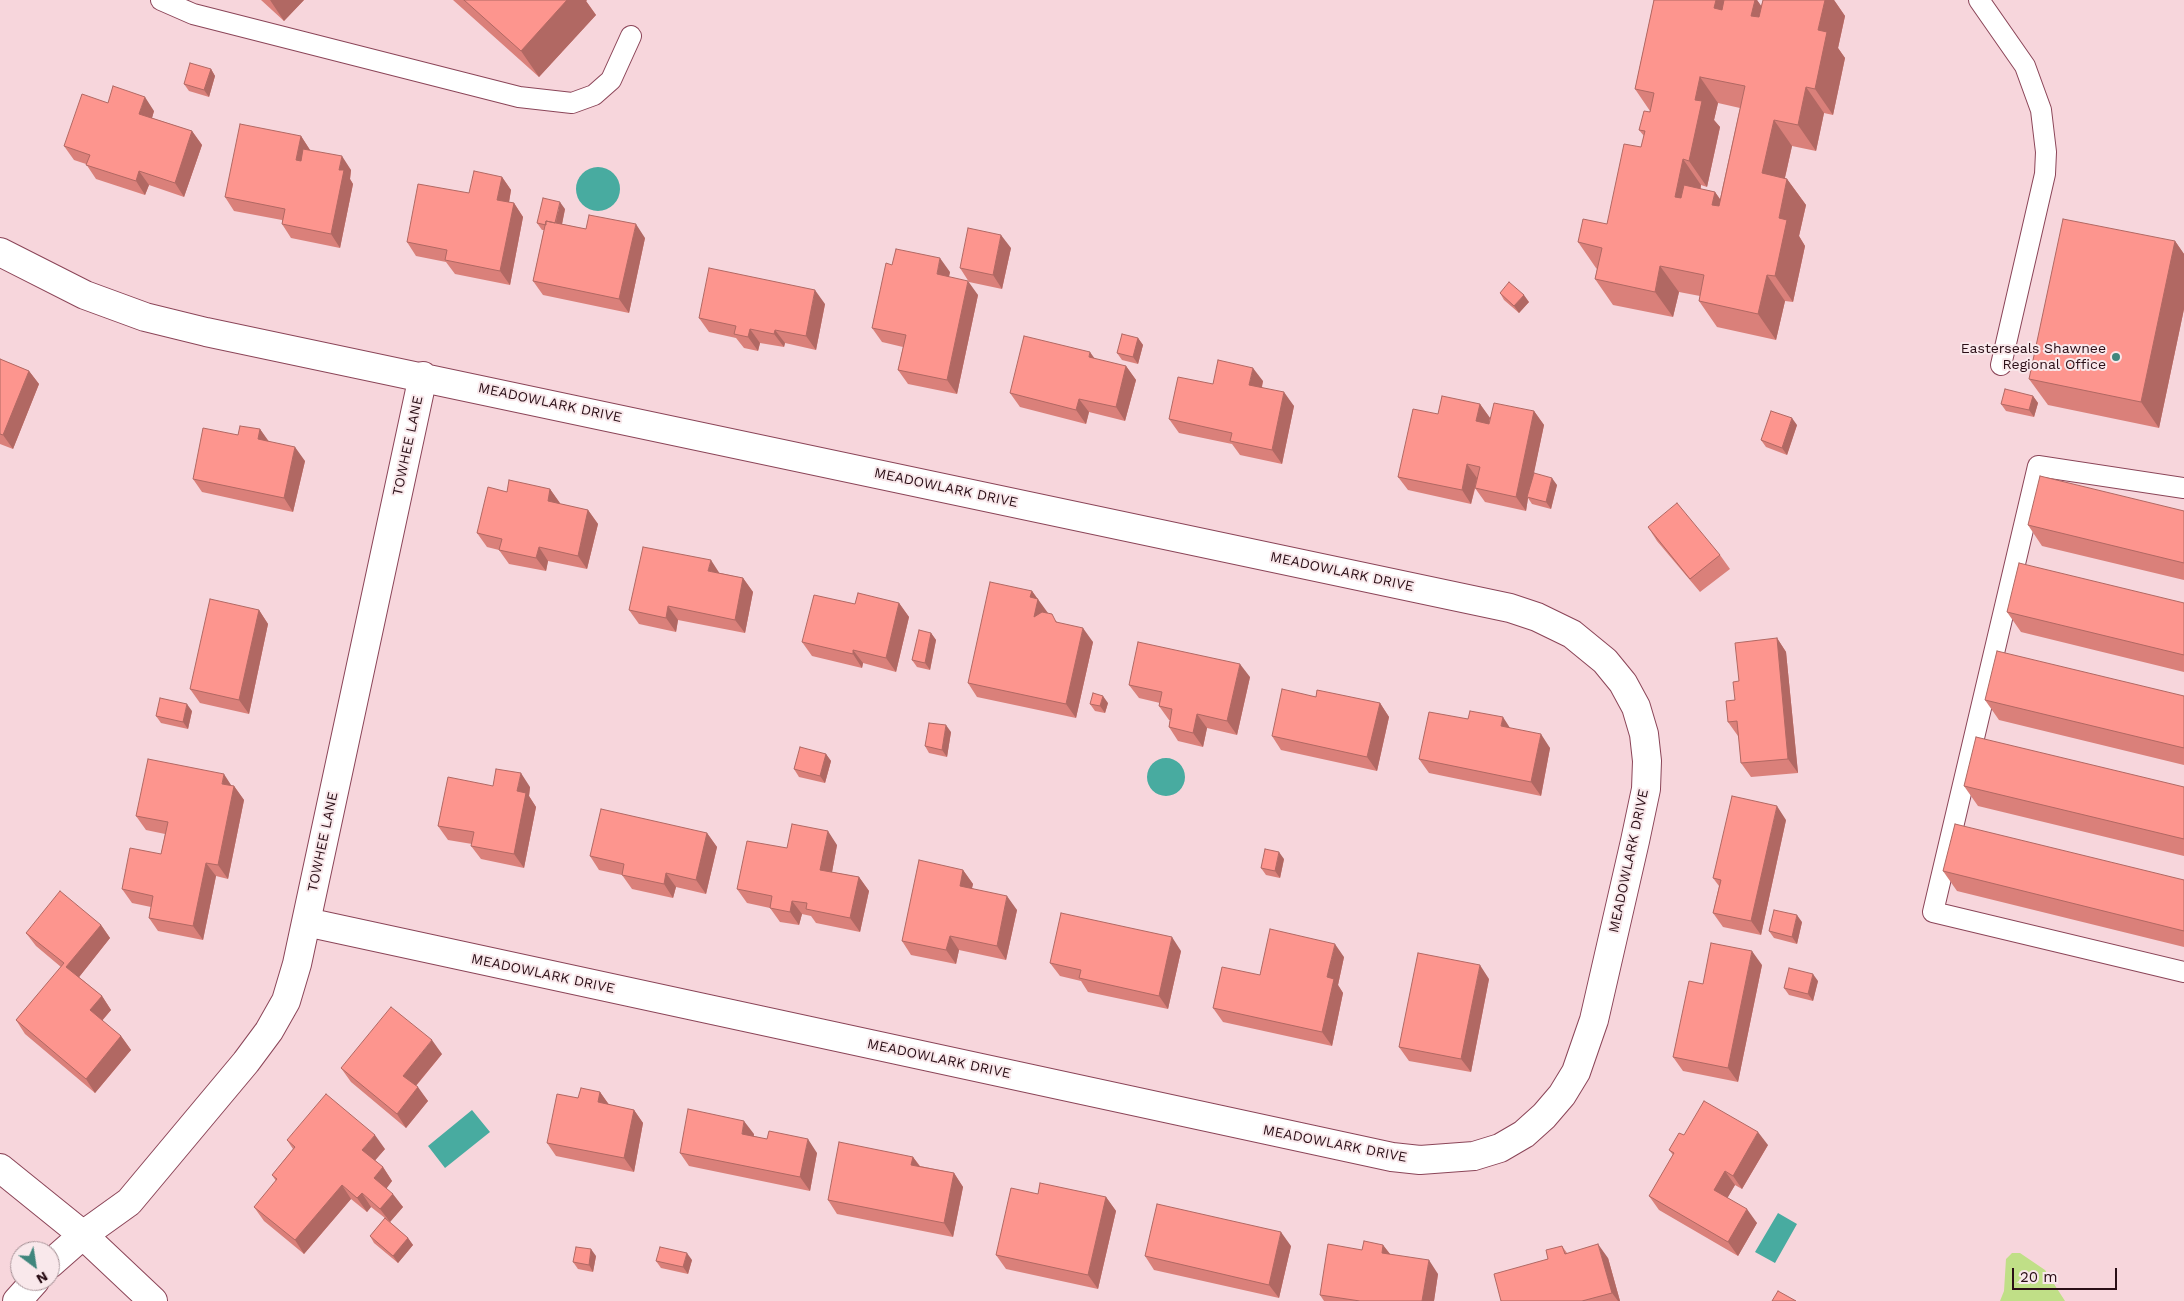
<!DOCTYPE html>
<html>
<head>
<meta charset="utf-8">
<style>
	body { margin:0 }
	#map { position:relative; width:2184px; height:1301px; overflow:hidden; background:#f7d6dc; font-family:"Work Sans",sans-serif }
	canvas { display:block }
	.north { position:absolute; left:10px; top:1241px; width:50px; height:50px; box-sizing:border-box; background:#f9e8eb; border:1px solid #a69196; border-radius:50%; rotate:149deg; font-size:14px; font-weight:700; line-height:20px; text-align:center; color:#2a0e16 }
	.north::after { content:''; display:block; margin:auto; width:18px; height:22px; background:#40867d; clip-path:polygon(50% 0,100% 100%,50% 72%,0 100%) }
	.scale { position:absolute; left:2012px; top:1268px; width:105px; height:22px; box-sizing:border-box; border:2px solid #2a0e16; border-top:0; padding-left:6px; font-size:15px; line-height:18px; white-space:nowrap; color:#2a0e16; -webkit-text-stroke:4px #f9e8eb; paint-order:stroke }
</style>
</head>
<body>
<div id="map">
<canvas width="2184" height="1301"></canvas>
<div class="north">N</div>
<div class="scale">20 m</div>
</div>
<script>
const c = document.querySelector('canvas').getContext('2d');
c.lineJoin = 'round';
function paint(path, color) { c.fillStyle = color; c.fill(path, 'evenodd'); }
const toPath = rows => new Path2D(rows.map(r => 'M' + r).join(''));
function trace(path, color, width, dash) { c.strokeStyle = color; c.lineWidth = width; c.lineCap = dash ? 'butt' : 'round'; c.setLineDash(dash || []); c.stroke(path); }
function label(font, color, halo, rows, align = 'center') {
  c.font = font + ' "Work Sans",sans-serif'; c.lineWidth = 4; c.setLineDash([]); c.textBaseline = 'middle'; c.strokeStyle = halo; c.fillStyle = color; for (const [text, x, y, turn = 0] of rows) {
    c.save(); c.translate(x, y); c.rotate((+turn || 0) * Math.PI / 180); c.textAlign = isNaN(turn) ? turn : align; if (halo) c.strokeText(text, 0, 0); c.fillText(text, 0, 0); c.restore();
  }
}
paint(toPath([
	[2012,1253,2020,1253,2045,1270,2065,1301,2000,1301,2004,1291,2006,1259]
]), '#c0df87');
paint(toPath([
	'576 189a22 22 0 1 1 44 0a22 22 0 1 1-44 0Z',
	'1147 777a19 19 0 1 1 38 0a19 19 0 1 1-38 0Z',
	[472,1110,490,1132,445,1168,428,1146],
	[1778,1213,1797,1224,1775,1263,1755,1252]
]), '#48aba0');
const lane = toPath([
	[161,0,193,14,519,97,572,103,594,95,611,80,631,36],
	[1979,0,2025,66,2041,110,2046,152,2045,174,2001,365],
	[2184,488,2038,466,1933,912,2184,972]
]);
const street = toPath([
	[0,252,85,295,145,317,206,332,1510,608,1537,617,1572,634,1605,661,1623,683,1636,707,1644,734,1647,761,1646,789,1635,841,1594,1020,1576,1072,1562,1095,1544,1116,1524,1134,1500,1148,1474,1156,1420,1160,1392,1157,306,922],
	[0,1168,83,1235,153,1301],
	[50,1264,83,1235,129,1202,246,1062,269,1031,286,1001,297,964,423,376],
	[17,1301,35,1281]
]);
trace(lane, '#8b4558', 22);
trace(street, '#8b4558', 30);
trace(lane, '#fff', 20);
trace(street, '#fff', 28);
paint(toPath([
	[261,0,304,0,284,21],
	[453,0,587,0,586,1,596,15,539,77],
	[1654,0,1757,0,1761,6,1763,0,1834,0,1845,16,1838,48,1845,58,1833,115,1824,113,1816,151,1792,146,1785,178,1787,179,1806,205,1799,236,1805,246,1793,302,1785,301,1776,340,1717,327,1699,301,1700,296,1679,292,1673,317,1613,305,1595,279,1597,269,1596,268,1578,242,1607,224,1641,147,1644,136,1639,130,1650,111,1635,89],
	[1718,103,1740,108,1720,199,1715,192,1701,189,1701,185,1707,187,1720,127,1714,120],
	[211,69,215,76,209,97,189,91,184,84],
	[108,103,154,111,152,118,192,131,202,145,184,197,149,185,145,195,96,179,86,164,74,160,64,146],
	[301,136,310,150,351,170,350,179,353,184,340,248,291,238,282,224,282,220,234,211,225,197],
	[502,177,511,190,509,202,514,203,523,217,510,285,455,274,446,262,416,256,407,242,469,193],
	[565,209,562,224,586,229,645,238,629,313,543,295,533,281,544,230,542,230,537,223],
	[2175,241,2184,254,2184,309,2159,428,2048,405,2029,379],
	[1011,248,1002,289,969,282,960,268],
	[950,272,949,277,978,295,957,394,908,384,898,370,903,347,882,342,872,328],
	[1500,293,1529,302,1519,313,1504,300],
	[825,304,816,350,785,343,784,347,760,343,758,351,744,348,736,338,709,332,699,318],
	[1138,338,1143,345,1138,364,1122,360,1117,353],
	[0,359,29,371,39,384,13,449,0,444],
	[1126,366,1136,380,1125,421,1089,412,1086,424,1020,407,1010,393],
	[1263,381,1262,387,1294,406,1282,464,1240,455,1232,444,1179,433,1169,419,1213,384],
	[2033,396,2038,403,2034,417,2006,411,2001,404],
	[1480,404,1490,418,1489,424,1534,411,1544,425,1533,476,1557,485,1551,509,1532,504,1528,498,1526,511,1485,502,1475,488,1478,478,1471,504,1408,490,1398,477,1438,414],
	[1797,425,1787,455,1766,447,1761,440],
	[260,429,268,442,305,461,293,512,202,492,193,479,238,435],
	[550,489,560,504,588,510,598,524,587,569,548,561,546,571,509,564,499,550,487,547,477,533,507,492],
	[2184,511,2184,580,2042,546,2028,525],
	[1648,527,1720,555,1730,569,1700,592,1657,541],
	[720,573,743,578,753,592,745,633,678,620,676,632,639,624,629,610],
	[1032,591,1047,613,1057,622,1093,642,1076,718,977,697,968,683],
	[899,603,909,617,896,672,863,663,862,668,812,656,802,642,855,604],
	[2184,603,2184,672,2021,632,2007,612],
	[259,610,268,624,249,714,200,703,190,689],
	[931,633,936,640,930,670,917,667,912,660],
	[1777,638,1786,652,1798,773,1751,777,1741,763,1739,736,1738,736,1728,722,1735,700,1739,681],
	[1250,677,1237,735,1207,728,1203,747,1178,741,1169,727,1170,720,1169,720,1159,706,1160,703,1139,698,1129,685],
	[2184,696,2184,765,1999,720,1985,700],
	[1316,697,1380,703,1389,717,1377,771,1281,750,1272,736],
	[1108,703,1105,713,1095,711,1090,704],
	[192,711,188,729,161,723,156,716],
	[1510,728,1550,748,1541,796,1429,773,1419,759],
	[951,732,947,757,929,753,925,746],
	[826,754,831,761,825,783,799,777,794,769],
	[232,786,234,786,244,800,228,879,216,876,203,940,158,931,149,918,151,907,132,903,122,889,161,854,165,834,146,830,136,816],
	[493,786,530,787,529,796,536,807,524,868,481,859,471,846,472,844,448,840,438,826],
	[1964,786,2184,787,2184,856,1978,806],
	[1786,820,1761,935,1723,927,1713,913,1719,886,1713,878],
	[707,833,717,847,706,894,676,887,673,898,632,889,622,875,599,870,590,856],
	[837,845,832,872,859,877,869,891,860,932,816,923,811,916,802,914,799,925,780,922,770,908,747,903,737,889,787,848],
	[1284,859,1280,878,1266,875,1261,868],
	[963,870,973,884,972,888,1017,910,1006,960,959,950,956,964,911,955,902,941],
	[1943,871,2184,880,2184,947,1957,891],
	[1802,922,1797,944,1774,938,1769,931],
	[101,925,110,938,79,977,102,996,111,1010,102,1021,121,1036,131,1050,95,1093,25,1034,16,1020,61,967,36,946,26,933],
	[1181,951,1168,1009,1088,992,1081,981,1060,976,1050,963],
	[1344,957,1338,985,1343,993,1332,1046,1223,1022,1213,1008,1260,975],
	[1762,965,1738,1082,1683,1071,1673,1057,1703,984],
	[1489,979,1471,1072,1409,1061,1399,1047],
	[1818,981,1813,1001,1789,995,1784,988],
	[442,1054,416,1086,428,1101,406,1128,351,1082,341,1068],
	[600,1092,609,1105,634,1110,643,1123,634,1172,556,1156,547,1143,578,1098],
	[754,1134,754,1136,817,1153,810,1191,689,1166,680,1153],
	[1684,1135,1768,1145,1742,1189,1735,1185,1727,1198,1757,1223,1738,1256,1659,1210,1649,1196,1673,1155,1669,1150],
	[287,1140,385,1149,375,1160,383,1167,392,1181,386,1188,403,1207,390,1222,408,1238,413,1245,398,1263,374,1243,370,1236,385,1218,371,1207,367,1212,351,1199,304,1254,264,1221,254,1207,276,1181,272,1175,293,1149],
	[913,1157,920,1166,954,1173,963,1187,953,1237,837,1214,828,1200],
	[1038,1194,1106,1197,1116,1211,1098,1289,1006,1269,996,1255],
	[1383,1245,1390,1254,1438,1274,1434,1301,1324,1301,1320,1295,1362,1250],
	[1291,1246,1279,1298,1154,1270,1145,1256],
	[1562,1246,1567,1253,1608,1258,1620,1301,1501,1301],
	[596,1256,593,1272,578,1269,573,1262],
	[692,1260,688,1274,661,1268,656,1261]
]), '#da807a');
paint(toPath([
	[270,0,304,0,284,21],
	[567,0,587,0,586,1,596,15,539,77,521,51],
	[1716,0,1740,0,1732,34,1714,8],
	[1755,0,1757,0,1774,24,1751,16],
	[1825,0,1834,0,1845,16,1838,48,1845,58,1833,115,1815,89,1818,30],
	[211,69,215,76,209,97,204,90],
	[1700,77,1718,103,1714,120,1720,127,1707,187,1689,161,1695,100],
	[1806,87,1824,113,1816,151,1798,125],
	[145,97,154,111,149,128,139,114],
	[1774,120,1792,146,1780,199,1762,173],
	[192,131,202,145,184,197,175,183],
	[301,136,310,150,305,174,296,160],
	[342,156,351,170,350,179,353,184,340,248,331,234,339,170],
	[1683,159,1701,185,1693,223,1675,197],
	[139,171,149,185,145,195,136,181],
	[502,177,511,190,507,214,497,200],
	[1787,179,1806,205,1799,236,1805,246,1793,302,1775,276,1779,218],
	[1715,192,1733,218,1712,205],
	[560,202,565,209,560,234,555,227],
	[514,203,523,217,510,285,500,271],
	[636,224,645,238,629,313,619,299],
	[1001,235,1011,248,1002,289,993,275],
	[2175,241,2184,254,2184,309,2159,428,2141,402],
	[940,258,950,272,946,288,937,274],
	[1660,266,1679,292,1673,317,1655,292],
	[1767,275,1785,301,1776,340,1758,314],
	[968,281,978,295,957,394,947,380],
	[815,290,825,304,816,350,806,336],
	[1524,295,1529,302,1519,313,1514,306],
	[750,329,760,343,758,351,748,337],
	[775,330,785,343,784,347,774,334],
	[1138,338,1143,345,1138,364,1133,357],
	[1090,352,1100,366,1089,357],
	[1126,366,1136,380,1125,421,1116,407],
	[1253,368,1263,381,1259,399,1249,385],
	[29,371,39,384,13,449,3,435],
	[1284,392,1294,406,1282,464,1272,450],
	[2033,396,2038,403,2034,417,2029,410],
	[1079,399,1089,412,1086,424,1076,410],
	[1480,404,1490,418,1486,435,1476,421],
	[1534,411,1544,425,1529,497,1527,497,1528,498,1526,511,1516,497],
	[1792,418,1797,425,1787,455,1782,448],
	[260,429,270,443,258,439],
	[295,447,305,461,293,512,284,498],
	[1467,464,1477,478,1471,504,1462,490],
	[1552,478,1557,485,1551,509,1546,502],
	[550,489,560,503,557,515,548,501],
	[588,510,598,524,587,569,578,556],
	[539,547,548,561,546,571,536,558],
	[711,560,720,574,708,571],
	[743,578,753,592,745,633,735,620],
	[1032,591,1048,613,1034,617,1030,597],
	[899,603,909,617,896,672,886,658],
	[668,606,678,620,676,632,666,618],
	[259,610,268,624,249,714,239,700],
	[1083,628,1093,642,1076,718,1066,704],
	[931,633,936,640,930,670,925,663],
	[1777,638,1786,652,1798,773,1788,759],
	[853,650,863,663,862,668,853,654],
	[1240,664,1250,677,1237,735,1227,721],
	[1103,696,1108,703,1105,713,1100,706],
	[1380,703,1389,717,1377,771,1367,757],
	[187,704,192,711,188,729,183,722],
	[1197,714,1207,728,1203,747,1193,733],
	[1503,717,1512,731,1501,726],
	[946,725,951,732,947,757,942,750],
	[1541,734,1550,748,1541,796,1531,782],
	[826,754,831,761,825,783,820,776],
	[521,773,530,787,529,796,536,807,524,868,514,854,517,791],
	[224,774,233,788,222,784],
	[234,786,244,800,228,879,218,865],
	[1777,806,1786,820,1761,935,1751,921],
	[828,831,837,845,830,883,820,870],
	[707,833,717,847,706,894,696,880],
	[1279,852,1284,859,1280,878,1275,871],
	[206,863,216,876,203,940,193,926],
	[963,870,973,884,969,900,960,886],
	[666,873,676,887,673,898,664,884],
	[859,877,869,891,860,932,850,918],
	[1007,896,1017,910,1006,960,997,946],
	[792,901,802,914,799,925,790,912],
	[1797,915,1802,922,1797,944,1792,937],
	[101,925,110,938,76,981,66,967],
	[950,936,959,950,956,964,946,950],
	[1172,937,1181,951,1168,1009,1159,996],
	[1335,944,1344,957,1338,985,1343,993,1332,1046,1322,1032,1327,977],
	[1752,951,1762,965,1738,1082,1728,1068],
	[1480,965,1489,979,1471,1072,1461,1059],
	[1813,974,1818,981,1813,1001,1808,994],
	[102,996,111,1010,99,1024,90,1010],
	[121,1036,131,1050,95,1093,86,1079],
	[432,1040,442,1054,413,1089,403,1076],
	[418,1087,428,1101,406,1128,397,1114],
	[600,1092,610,1106,598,1102],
	[634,1110,643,1123,634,1172,624,1158],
	[744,1121,754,1134,751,1148,742,1134],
	[1758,1132,1768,1145,1742,1189,1733,1176],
	[375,1135,385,1149,372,1164,362,1150],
	[808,1139,817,1153,810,1191,800,1177],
	[913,1157,923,1171,911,1165],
	[383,1167,392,1181,384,1192,374,1178],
	[1725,1171,1735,1185,1724,1204,1714,1190],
	[954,1173,963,1187,953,1237,944,1223],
	[342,1185,351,1199,304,1254,295,1240],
	[362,1193,371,1207,367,1212,357,1198],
	[393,1194,403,1207,390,1222,380,1209],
	[1106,1197,1116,1211,1098,1289,1088,1275],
	[1747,1209,1757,1223,1738,1256,1728,1242],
	[1281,1232,1291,1246,1279,1298,1269,1285],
	[408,1238,413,1245,398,1263,393,1256],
	[1598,1244,1608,1258,1620,1301,1618,1301,1612,1293],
	[1383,1245,1393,1258,1382,1253],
	[591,1249,596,1256,593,1272,589,1265],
	[687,1253,692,1260,688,1274,683,1267],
	[1429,1260,1438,1274,1434,1301,1422,1301]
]), '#b16863');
const building = toPath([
	[464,0,567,0,521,51,464,0],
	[1654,0,1716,0,1714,8,1722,10,1724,0,1755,0,1751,16,1759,17,1763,0,1825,0,1818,30,1827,32,1815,89,1806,87,1798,125,1774,120,1762,173,1787,179,1779,218,1787,220,1775,276,1767,275,1758,314,1699,301,1704,275,1660,266,1655,292,1595,279,1602,248,1578,242,1583,219,1607,224,1624,144,1641,147,1645,131,1639,130,1644,111,1650,112,1654,93,1635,89,1654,0],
	[1700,77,1745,86,1719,206,1712,205,1715,192,1684,185,1681,198,1675,197,1683,159,1689,161,1702,101,1695,100,1700,77],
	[190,63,211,69,204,90,184,84,190,63],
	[113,86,145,97,139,114,192,131,175,183,139,171,136,181,86,165,90,155,64,146,82,94,108,103,113,86],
	[240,124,301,136,296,160,301,161,303,149,342,156,339,170,344,170,331,234,282,224,285,209,225,197,240,124],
	[474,171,502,177,497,200,514,203,500,271,445,260,447,250,407,242,418,184,469,193,474,171],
	[543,198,560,202,555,223,546,221,546,225,537,223,543,198],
	[589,215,636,224,619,299,533,281,546,221,586,229,589,215],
	[2063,219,2175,241,2141,402,2029,379,2063,219],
	[968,228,1001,235,993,275,960,268,968,228],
	[896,249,940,258,937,274,968,281,947,380,898,370,906,335,872,328,886,263,892,265,896,249],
	[709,268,815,290,806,336,775,330,774,334,750,329,748,337,734,334,736,326,699,318,709,268],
	[1509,282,1524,295,1514,306,1500,293,1509,282],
	[1122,334,1138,338,1133,357,1117,353,1122,334],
	[1024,336,1090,352,1089,357,1126,366,1116,407,1079,399,1076,410,1010,393,1024,336],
	[0,359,29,371,3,435,0,434,0,359],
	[1218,360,1253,368,1249,385,1284,392,1272,450,1230,441,1232,433,1169,419,1178,377,1213,384,1218,360],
	[2005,389,2033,396,2029,410,2001,404,2005,389],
	[1442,396,1480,404,1476,421,1489,424,1494,403,1534,411,1516,497,1475,488,1480,467,1467,464,1462,490,1398,477,1413,409,1438,414,1442,396],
	[1771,411,1792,418,1782,448,1761,440,1771,411],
	[240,426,260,429,258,439,295,447,284,498,193,479,203,428,238,435,240,426],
	[1534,473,1552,478,1546,502,1527,497,1534,473],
	[2040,476,2184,511,2184,563,2028,525,2040,476],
	[509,480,550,489,548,501,588,510,578,556,539,547,536,558,499,550,502,539,477,533,488,487,507,492,509,480],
	[1677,503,1720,555,1690,579,1648,527,1677,503],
	[643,547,711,560,708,571,743,578,735,620,668,606,666,618,629,610,643,547],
	[2019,563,2184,603,2184,655,2007,612,2019,563],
	[990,582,1032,591,1030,597,1038,599,1034,617,1042,612,1052,614,1056,622,1083,628,1066,704,968,683,990,582],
	[858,593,899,603,886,658,853,650,853,654,802,642,814,595,855,604,858,593],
	[210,599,259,610,239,700,190,689,210,599],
	[919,630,931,633,925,663,912,660,919,630],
	[1777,638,1788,759,1741,763,1737,721,1728,722,1726,701,1735,700,1733,682,1739,681,1735,643,1777,638],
	[1138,642,1240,664,1227,721,1197,714,1193,733,1169,727,1172,709,1159,706,1162,692,1129,685,1138,642],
	[1997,651,2184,696,2184,748,1985,700,1997,651],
	[1282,689,1316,697,1317,690,1380,703,1367,757,1272,736,1282,689],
	[1093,693,1103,696,1100,706,1090,704,1093,693],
	[160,698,187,704,183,722,156,716,160,698],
	[1470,711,1503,717,1501,726,1541,734,1531,782,1419,759,1429,712,1468,719,1470,711],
	[929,723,946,725,942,750,925,746,929,723],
	[1976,737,2184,787,2184,839,1964,786,1976,737],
	[800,747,826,754,820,776,794,769,800,747],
	[148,759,224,774,222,784,234,786,218,865,206,863,193,926,149,918,153,896,122,889,130,848,161,854,168,822,136,816,148,759],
	[496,769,521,773,517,791,526,793,514,854,471,846,474,832,438,826,448,777,493,786,496,769],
	[1732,796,1777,806,1751,921,1713,913,1721,880,1713,878,1732,796],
	[601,809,707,833,696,880,666,873,664,884,622,875,624,864,590,856,601,809],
	[792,824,828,831,820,870,859,877,850,918,806,909,807,903,792,901,790,912,770,908,772,896,737,889,747,841,787,848,792,824],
	[1955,824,2184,880,2184,931,1943,871,1955,824],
	[1265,849,1279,852,1275,871,1261,868,1265,849],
	[919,860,963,870,960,886,1007,896,997,946,950,936,946,950,902,941,919,860],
	[60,891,101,925,66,967,102,996,90,1010,121,1036,86,1079,16,1020,64,963,26,933,60,891],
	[1774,910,1797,915,1792,937,1769,931,1774,910],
	[1061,913,1172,937,1159,996,1079,978,1081,970,1050,963,1061,913],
	[1270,929,1335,944,1327,977,1334,979,1322,1032,1213,1008,1222,967,1260,975,1270,929],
	[1711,943,1752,951,1728,1068,1673,1057,1689,981,1703,984,1711,943],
	[1418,953,1480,965,1461,1059,1399,1047,1418,953],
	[1789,968,1813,974,1808,994,1784,988,1789,968],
	[391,1007,432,1040,403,1076,418,1087,397,1114,341,1068,391,1007],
	[581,1088,600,1092,598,1102,634,1110,624,1158,547,1143,557,1094,578,1098,581,1088],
	[326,1094,375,1135,362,1150,383,1167,374,1178,393,1194,380,1209,362,1193,357,1198,342,1185,295,1240,254,1207,277,1179,272,1175,295,1147,287,1140,326,1094],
	[1704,1101,1758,1132,1733,1176,1725,1171,1714,1190,1747,1209,1728,1242,1649,1196,1674,1153,1669,1150,1679,1133,1684,1135,1704,1101],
	[688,1109,744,1121,742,1134,767,1139,769,1131,808,1139,800,1177,680,1153,688,1109],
	[839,1142,913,1157,911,1165,954,1173,944,1223,828,1200,839,1142],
	[1040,1183,1106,1197,1088,1275,996,1255,1011,1188,1038,1194,1040,1183],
	[1157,1204,1281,1232,1269,1285,1145,1256,1157,1204],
	[385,1218,408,1238,393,1256,370,1236,385,1218],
	[1364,1241,1383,1245,1382,1253,1429,1260,1422,1301,1360,1301,1320,1295,1328,1244,1362,1250,1364,1241],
	[1598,1244,1612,1293,1582,1301,1501,1301,1494,1274,1548,1259,1546,1250,1562,1246,1565,1254,1598,1244],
	[576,1247,591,1249,589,1265,573,1262,576,1247],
	[660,1247,687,1253,683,1267,656,1261,660,1247],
	[1778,1291,1796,1301,1772,1301,1778,1291]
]);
paint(building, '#fd958e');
trace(building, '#b16863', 1);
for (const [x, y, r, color] of [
	[2116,357,5,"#40867d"]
]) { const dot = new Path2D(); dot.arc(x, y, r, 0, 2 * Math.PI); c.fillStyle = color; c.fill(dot); trace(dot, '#f9e8eb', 2); }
label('14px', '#2a0e16', '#f9e8eb', [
	["Easterseals Shawnee",2106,349],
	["Regional Office",2106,365]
], 'right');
label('14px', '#2a0e16', '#f9e8eb', [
	["MEADOWLARK DRIVE",550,403,12],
	["TOWHEE LANE",408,446,-78],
	["MEADOWLARK DRIVE",946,488,12],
	["MEADOWLARK DRIVE",1342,572,12],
	["TOWHEE LANE",323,842,-78],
	["MEADOWLARK DRIVE",1629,861,-78],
	["MEADOWLARK DRIVE",543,974,12],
	["MEADOWLARK DRIVE",939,1059,12],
	["MEADOWLARK DRIVE",1335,1144,11]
]);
</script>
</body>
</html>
